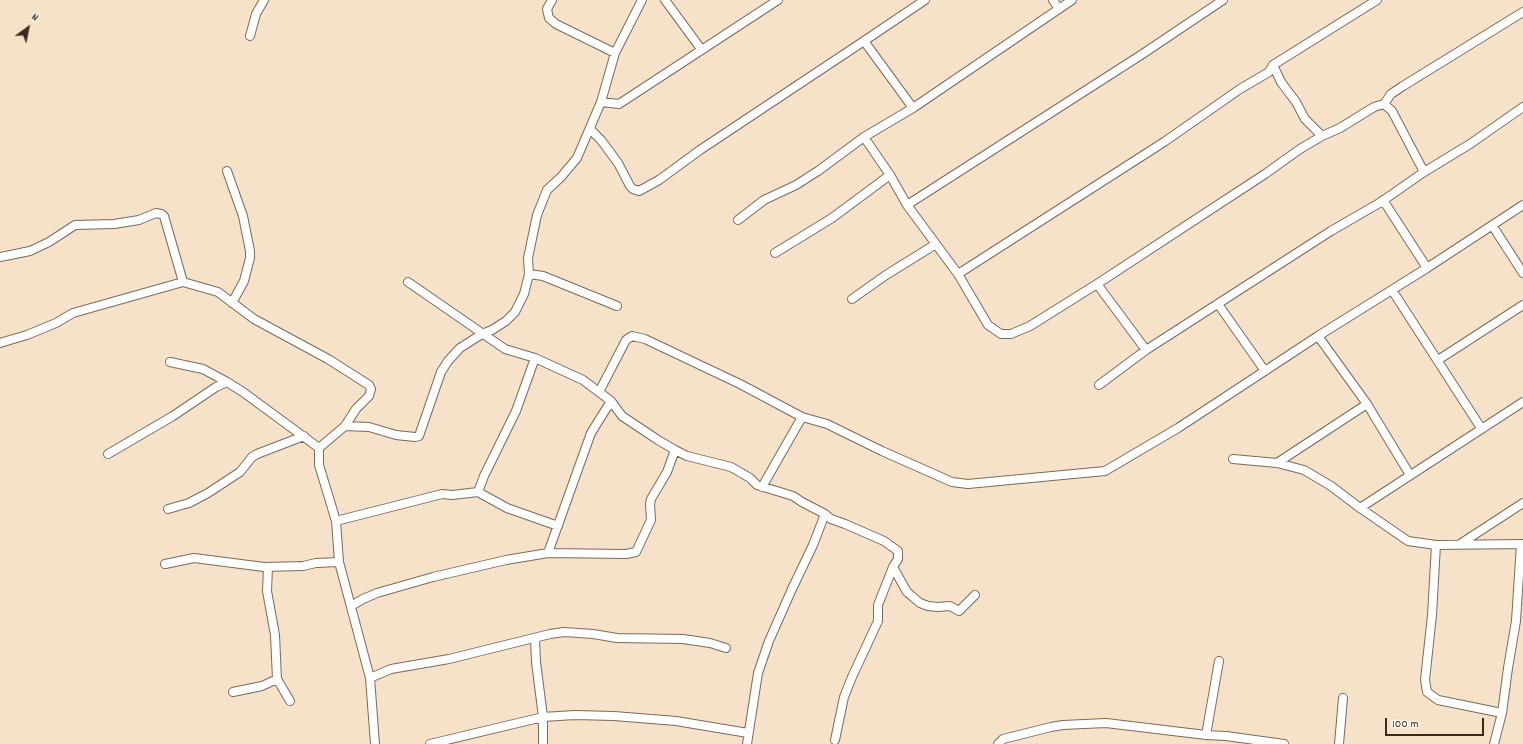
<!DOCTYPE html>
<html>
<head>
<meta charset="utf-8">
<style>
	body { margin:0 }
	#map { position:relative; width:1523px; height:744px; overflow:hidden; background:#f5e2c9; font-family:Dekko,sans-serif }
	canvas { display:block }
	.north { position:absolute; left:8px; top:8px; width:40px; height:40px; -webkit-text-stroke:3px #fbf7ec; paint-order:stroke; rotate:33deg; font-size:11px; font-weight:700; line-height:16px; text-align:center; color:#3b2a1e }
	.north::after { content:''; display:block; margin:auto; width:14px; height:18px; background:#3b2a1e; clip-path:polygon(50% 0,100% 100%,50% 72%,0 100%) }
	.scale { position:absolute; left:1385px; top:718px; width:99px; height:18px; box-sizing:border-box; border:2px solid #3b2a1e; border-top:0; padding-left:5px; font-size:12px; line-height:14px; white-space:nowrap; color:#3b2a1e; -webkit-text-stroke:3px #fbf7ec; paint-order:stroke }
</style>
</head>
<body>
<div id="map">
<canvas width="1523" height="744"></canvas>
<div class="north">N</div>
<div class="scale">100 m</div>
</div>
<script>
const c = document.querySelector('canvas').getContext('2d');
c.lineJoin = 'round';
const toPath = rows => new Path2D(rows.map(r => 'M' + r).join(''));
function trace(path, color, width, dash) { c.strokeStyle = color; c.lineWidth = width; c.lineCap = dash ? 'butt' : 'round'; c.setLineDash(dash || []); c.stroke(path); }
const street = toPath([
	[552,0,547,9,549,18,556,24,615,53],
	[665,0,701,49],
	[1053,0,1059,9],
	[250,36,256,14,264,0],
	[1273,65,1377,0],
	[601,102,619,104,778,0],
	[1384,104,1392,111,1424,172],
	[913,108,864,41,925,0],
	[590,129,601,140,618,163,630,186,633,189,639,191,659,180,700,150,864,41],
	[864,137,890,175,907,205,958,274,988,325,1001,334,1011,334,1030,326,1097,284,1265,174,1300,149,1322,136,1340,128,1374,107,1384,104,1391,94,1403,86,1523,12],
	[227,171,243,216,250,251,250,258,244,281,232,303],
	[1383,200,1427,268],
	[907,205,1141,55,1223,0],
	[738,220,764,200,796,185,818,171,864,137,913,108,1072,0],
	[1492,225,1523,273],
	[775,253,832,218,890,175],
	[0,257,30,251,49,242,75,225,114,224,139,220,156,213,161,214,164,216,183,282],
	[529,274,543,276,617,306],
	[958,274,1164,142,1240,89,1269,72,1273,65,1281,82,1296,102,1305,119,1322,136],
	[408,282,505,349,535,358,583,380,611,401,622,416,658,440,675,450,687,456,731,467,750,478,757,485,793,496,802,502,825,514,831,519,845,524,884,541,898,551,898,559,893,567,878,605,878,621,852,677,844,697,835,740],
	[1097,284,1146,350],
	[1392,290,1481,428],
	[852,299,886,275,936,244],
	[1218,304,1265,371],
	[1318,336,1367,404,1410,475],
	[0,343,27,335,56,323,73,313,183,282,218,292,254,319,328,359,369,385,371,389,369,396,356,409,345,426,319,448],
	[1438,360,1523,305],
	[170,362,203,369,227,382,243,392,319,448],
	[1099,385,1146,350,1331,231,1381,202,1424,172,1470,144,1523,107],
	[599,392,626,340,632,336,645,339,740,384,802,417,827,424,882,451,952,482,968,484,1105,471,1178,428,1318,336,1427,268,1523,205],
	[345,426,369,427,396,435,415,437,419,436,441,372,448,361,460,348,482,334,492,330,506,321,515,312,524,294,529,274,528,258,537,215,547,190,561,177,577,158,601,102,615,53,642,0],
	[319,448,319,465,336,521,339,562,370,678,375,744],
	[108,454,173,416,216,387,227,382],
	[1233,459,1277,463,1304,470,1331,486,1360,508,1408,541,1436,545,1523,544],
	[1277,463,1367,404],
	[762,487,802,417],
	[478,492,507,508,558,526],
	[1360,508,1523,402],
	[168,509,189,503,208,493,240,472,252,457,257,454,304,436],
	[336,521,442,494,452,495,478,492,484,476,516,411,535,358],
	[1460,544,1523,503],
	[1436,545,1432,615,1425,680,1427,692,1438,700,1502,713],
	[548,553,591,433,611,401],
	[165,564,194,558,264,567,303,566,316,563,339,562],
	[268,567,267,591,275,635,277,679,290,701],
	[893,567,907,592,920,603,928,606,938,607,950,606,959,611,975,595],
	[351,606,363,599,377,593,433,577,506,560,548,553,626,554,636,552,651,520,650,504,651,499,667,472,675,450],
	[535,639,536,662,543,717,543,744],
	[370,678,391,669,449,659,550,634,564,632,593,634,617,638,683,639,710,643,726,648],
	[233,692,262,686,277,679],
	[1206,735,1219,661],
	[430,744,543,717,575,715,614,716,676,721,748,733],
	[747,744,758,673,769,641,792,589,813,545,825,514],
	[998,744,1003,739,1051,727,1063,725,1106,723,1206,735,1226,736,1284,744],
	[1339,744,1343,698],
	[1494,744,1502,713,1508,668,1516,621,1521,544]
]);
trace(street, '#7c6a5a', 10);
trace(street, '#fff', 8);
</script>
</body>
</html>
